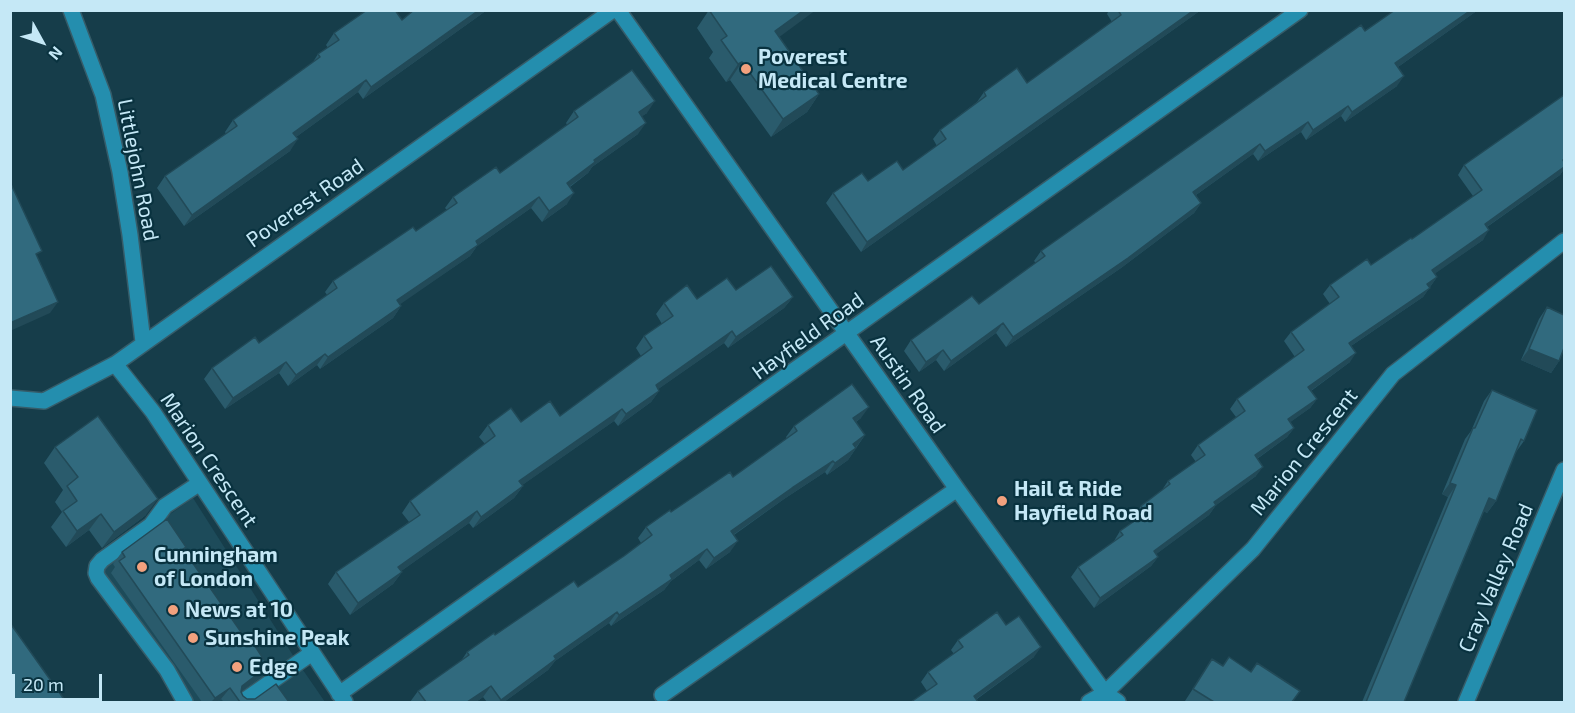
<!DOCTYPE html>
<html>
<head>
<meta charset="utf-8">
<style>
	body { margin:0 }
	#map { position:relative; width:1575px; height:713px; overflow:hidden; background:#163d4a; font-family:"Exo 2",sans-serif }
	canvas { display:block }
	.frame { position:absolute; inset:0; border:12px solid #c5e8f6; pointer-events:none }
	.north { position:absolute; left:12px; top:12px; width:60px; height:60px; -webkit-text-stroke:4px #09323f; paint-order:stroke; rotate:130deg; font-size:16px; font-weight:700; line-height:24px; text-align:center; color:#c5e8f6 }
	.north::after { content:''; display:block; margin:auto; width:21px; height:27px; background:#c5e8f6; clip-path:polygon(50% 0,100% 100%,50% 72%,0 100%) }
	.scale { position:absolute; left:12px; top:674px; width:90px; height:27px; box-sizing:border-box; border:3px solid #c5e8f6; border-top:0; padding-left:8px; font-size:18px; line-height:21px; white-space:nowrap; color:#c5e8f6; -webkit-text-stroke:4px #09323f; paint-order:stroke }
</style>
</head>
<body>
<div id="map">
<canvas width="1575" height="713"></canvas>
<div class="frame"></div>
<div class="north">N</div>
<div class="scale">20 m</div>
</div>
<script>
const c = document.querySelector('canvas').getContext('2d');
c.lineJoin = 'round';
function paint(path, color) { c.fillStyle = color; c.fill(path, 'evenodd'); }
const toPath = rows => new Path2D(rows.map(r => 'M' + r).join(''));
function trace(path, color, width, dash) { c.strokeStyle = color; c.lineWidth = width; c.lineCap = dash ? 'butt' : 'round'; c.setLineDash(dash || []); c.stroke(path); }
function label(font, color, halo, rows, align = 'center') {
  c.font = font + ' "Exo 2",sans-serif'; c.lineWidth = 4.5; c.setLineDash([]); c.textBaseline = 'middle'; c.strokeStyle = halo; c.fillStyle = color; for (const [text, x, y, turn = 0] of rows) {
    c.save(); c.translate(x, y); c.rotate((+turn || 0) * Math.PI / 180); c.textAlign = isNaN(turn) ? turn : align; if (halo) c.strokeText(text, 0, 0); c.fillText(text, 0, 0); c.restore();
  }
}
paint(toPath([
	[193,498,294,657,325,702,194,702,103,577,101,565,105,560]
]), '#1d4b5a');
const minor = toPath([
	[71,10,103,95,120,172,130,235,143,342],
	[618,10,957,489,1105,693,1118,702],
	[115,364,153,412,345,702],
	[10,398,44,401,115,364,613,10],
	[339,694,1300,10],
	[662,695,957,489],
	[185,702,167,670,98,578,96,573,97,566,102,560,151,525,165,506,200,483],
	[242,702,312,653],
	[1089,702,1105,693,1253,549,1393,374,1564,241],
	[1466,702,1564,470]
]);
trace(minor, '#365c69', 18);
trace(minor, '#248eae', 15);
paint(toPath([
	[487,10,363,99,358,92,296,137,290,151,184,226,157,188,165,176,226,134,225,132,233,120,313,62,318,54,328,48,326,45,334,33,402,20],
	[709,10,779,37,819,94,807,112,771,137,730,80,726,82,709,58,713,52,697,28],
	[1109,10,1201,10,861,252,826,203,833,193,903,170,937,146,933,139,940,130,977,102,984,92,1027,83,1112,22,1107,14],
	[1395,10,1478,10,1398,67,1397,86,1345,122,1341,116,1306,140,1301,132,1258,161,1253,154,1196,195,1201,203,1194,213,1121,268,1006,347,996,333,944,371,936,360,919,372,904,351,911,340,979,304,1036,263,1034,261,1041,251],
	[1564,95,1564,169,1560,175,1487,227,1483,240,1435,273,1437,277,1423,297,1351,346,1350,362,1311,391,1317,399,1310,408,1290,422,1294,428,1287,437,1257,459,1256,476,1216,505,1209,515,1156,554,1158,557,1151,566,1094,608,1071,577,1078,567,1114,542,1114,541,1120,531,1137,520,1134,516,1141,506,1162,490,1168,481,1196,462,1191,455,1198,445,1236,417,1230,409,1237,399,1295,357,1284,341,1291,332,1330,304,1323,294,1330,285,1371,265,1412,239,1473,196,1458,175,1464,165],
	[574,111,647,113,642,116,638,134,592,167,588,173,570,187,567,204,542,222,531,208,477,246,470,256,399,304,401,306,393,318,320,369,317,365,288,386,279,373,225,409,204,379,212,368,259,343,327,295,325,292,333,281,416,231,447,210,445,208,453,197,500,173,567,125,566,123],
	[736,290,793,297,784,308,728,348,724,343,658,389,659,391,651,402,618,426,614,421,522,485,523,486,514,498,473,528,469,523,401,571,402,572,393,584,350,615,328,584,336,572,409,522,402,513,410,501,485,444,479,437,488,425,521,422,560,416,641,356,636,348,644,336,662,324,656,314,664,303,697,299],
	[1547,307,1559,361,1551,373,1521,360,1539,319],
	[1492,390,1524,441,1516,452,1496,501,1487,513,1484,511,1404,702,1362,702,1448,497,1442,494,1465,439,1471,431,1484,401],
	[861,418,856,422,865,435,848,460,827,475,825,472,784,499,734,535,730,552,706,569,699,560,671,581,664,590,642,605,611,626,609,623,555,661,548,670,504,702,487,702,483,697,476,702,410,702,418,691,461,661,467,652,578,587,624,556,641,543,638,538,646,527,733,477,787,439,786,437,794,426],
	[55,447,146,515,102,548,89,530,66,547,51,527,62,512,55,502,63,490,44,463],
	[184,550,248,642,268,666,260,677,241,692,243,696,247,699,289,702,224,702,221,699,217,702,202,702,111,573,115,567,113,564,122,552],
	[1006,625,1034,657,977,699,927,691,921,682,928,672,954,654,951,650,958,640],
	[1212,659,1223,666,1251,671,1257,663,1292,702,1187,702,1185,701]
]), '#2a5b6c');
paint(toPath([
	[479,10,487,10,363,99,371,87],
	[804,10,816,10,763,49,775,31],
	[1194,10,1201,10,861,252,867,242],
	[1471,10,1478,10,1388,74,1395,63],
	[742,62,730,80,726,82,738,64],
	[1404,76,1397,86,1345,122,1352,112],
	[366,80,358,92,285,145,293,133],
	[819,94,807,112,771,137,783,119],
	[655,101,647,113,631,124,639,112],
	[1348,106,1341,116,1306,140,1313,130],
	[1308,122,1301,132,1258,161,1265,151],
	[646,123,638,134,592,167,588,173,559,194,567,183,594,160],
	[298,139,290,151,184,226,192,215],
	[1260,144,1253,154,1186,202,1193,192],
	[1564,167,1564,169,1560,175,1478,233,1485,224],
	[574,193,567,204,542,222,549,211],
	[539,197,531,208,477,246,470,256,389,312,397,300,476,241],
	[1201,203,1194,213,1121,268,1006,347,1013,337],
	[1489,230,1483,240,1426,280,1432,270],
	[1437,277,1423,297,1342,352,1349,343],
	[793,297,784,308,728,348,736,337],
	[58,302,50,313,10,331,10,323],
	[401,306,393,318,320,369,328,357],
	[1003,323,996,333,944,371,951,361],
	[732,331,724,343,647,397,656,385],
	[1529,349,1559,361,1551,373,1521,360],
	[943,350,936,360,919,372,926,362],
	[1356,353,1350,362,1302,397,1308,387],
	[325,354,317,365,288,386,296,375],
	[286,362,279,373,225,409,233,398],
	[659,391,651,402,618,426,626,414],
	[1317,399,1310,408,1281,429,1288,419],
	[869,407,861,418,846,429,853,418],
	[622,409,614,421,511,493,519,481],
	[1294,428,1287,437,1248,465,1255,455],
	[865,435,857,446,845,456,853,444],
	[856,448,848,460,827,475,835,463],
	[833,461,825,472,784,499,723,542,731,531,792,488],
	[1263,467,1256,476,1207,512,1214,502],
	[1450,483,1456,485,1448,497,1442,494],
	[523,486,514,498,473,528,481,517],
	[1489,498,1496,501,1487,513,1481,510],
	[158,499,146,515,102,548,114,532],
	[1216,505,1209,515,1147,561,1154,551],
	[477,511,469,523,390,579,398,567],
	[101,514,89,530,66,547,77,531],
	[738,541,730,552,706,569,714,558],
	[707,549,699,560,671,581,664,590,611,626,619,615,670,575],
	[1158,557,1151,566,1094,608,1100,598],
	[402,572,393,584,350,615,358,603],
	[617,612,609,623,555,661,548,670,504,702,498,702,501,700,554,656],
	[1041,647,1034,657,972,702,974,696],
	[268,666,260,677,236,696,242,686],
	[491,686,483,697,476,702,467,702],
	[230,688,221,699,217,702,211,702,215,698]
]), '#224a58');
const building = toPath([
	[367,10,395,10,402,20,414,10,479,10,371,87,366,80,293,133,298,139,192,215,165,176,237,126,233,120,320,57,318,54,339,40,334,33,367,10],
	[709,10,804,10,775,31,819,94,783,119,742,62,738,64,721,40,727,36,709,10],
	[1118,10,1194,10,867,242,833,193,862,173,868,181,897,161,903,170,946,139,940,130,986,96,984,92,1017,68,1027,83,1121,15,1118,10],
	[1395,10,1471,10,1395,63,1404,76,1352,112,1348,106,1313,130,1308,122,1265,151,1260,144,1193,192,1201,203,1128,258,1013,337,1003,323,951,361,943,350,926,362,911,340,972,296,979,304,1045,256,1041,251,1361,25,1365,31,1395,10],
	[632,70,655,101,639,112,646,123,594,160,595,162,567,183,574,193,549,211,539,197,476,241,478,245,397,300,401,306,328,357,325,354,296,375,286,362,233,398,212,368,255,337,259,343,337,288,333,281,413,227,416,231,457,203,453,197,496,167,500,173,578,117,574,111,632,70],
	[1564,95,1564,159,1563,160,1564,162,1564,167,1485,224,1489,230,1432,270,1437,277,1427,284,1430,288,1349,343,1356,353,1308,387,1317,399,1288,419,1294,428,1255,455,1263,467,1214,502,1216,505,1154,551,1158,557,1100,598,1078,567,1123,535,1120,531,1146,513,1141,506,1170,484,1168,481,1205,455,1198,445,1245,411,1237,399,1304,350,1291,332,1339,297,1330,285,1367,259,1371,265,1411,238,1412,239,1482,190,1464,165,1564,95],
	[10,182,42,251,36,254,58,302,10,323,10,182],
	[771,266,793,297,736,337,732,331,656,385,659,391,626,414,622,409,519,481,523,486,481,517,477,511,398,567,402,572,358,603,336,572,420,515,410,501,495,436,488,425,511,408,521,422,550,401,560,416,652,348,644,336,673,316,664,303,687,285,697,299,727,278,736,290,771,266],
	[1547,307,1564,315,1564,348,1559,361,1529,349,1547,307],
	[852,384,869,407,853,418,865,435,853,444,856,448,835,463,833,461,792,488,731,531,738,541,714,558,707,549,670,575,672,579,650,594,619,615,617,612,554,656,556,659,501,700,491,686,467,702,426,702,418,691,469,655,467,652,494,633,495,635,574,581,578,587,624,556,652,535,646,527,670,510,671,512,730,472,733,477,797,431,794,426,852,384],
	[1492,390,1537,410,1524,441,1521,439,1496,501,1489,498,1404,702,1366,702,1456,485,1450,483,1473,428,1475,428,1492,390],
	[98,416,158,499,114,532,101,514,77,531,63,511,77,501,67,486,78,477,55,447,98,416],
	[167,519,186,547,183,549,199,572,248,642,251,640,268,666,242,686,241,692,243,696,247,699,255,699,276,684,289,702,240,702,230,688,215,698,119,561,125,557,122,552,167,519],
	[997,612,1006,625,1019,616,1041,647,974,696,978,702,911,702,937,684,928,672,963,647,958,640,997,612],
	[10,623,66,702,10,702,10,623],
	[1229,657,1251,672,1257,663,1300,691,1292,702,1214,702,1193,689,1212,659,1223,666,1229,657]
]);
paint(building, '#316a7e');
trace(building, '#224a58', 1.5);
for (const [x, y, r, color] of [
	[746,69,6,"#f2a17e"],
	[1002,501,6,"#f2a17e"],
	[142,567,6,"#f2a17e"],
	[173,610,6,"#f2a17e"],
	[193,638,6,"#f2a17e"],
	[237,667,6,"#f2a17e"]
]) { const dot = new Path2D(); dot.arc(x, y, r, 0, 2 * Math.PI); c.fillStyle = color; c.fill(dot); trace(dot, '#09323f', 2); }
label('bold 21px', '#c5e8f6', '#09323f', [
	["Poverest",758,57],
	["Medical Centre",758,81],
	["Hail & Ride",1014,489],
	["Hayfield Road",1014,513],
	["Cunningham",154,555],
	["of London",154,579],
	["News at 10",185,610],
	["Sunshine Peak",205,638],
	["Edge",249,667]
], 'left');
label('21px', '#c5e8f6', '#09323f', [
	["Littlejohn Road",138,170,79],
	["Poverest Road",305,203,-35],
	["Hayfield Road",808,336,-36],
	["Austin Road",908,384,55],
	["Marion Crescent",1304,452,-51],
	["Marion Crescent",209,460,56],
	["Cray Valley Road",1496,578,-67]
]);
</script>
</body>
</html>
